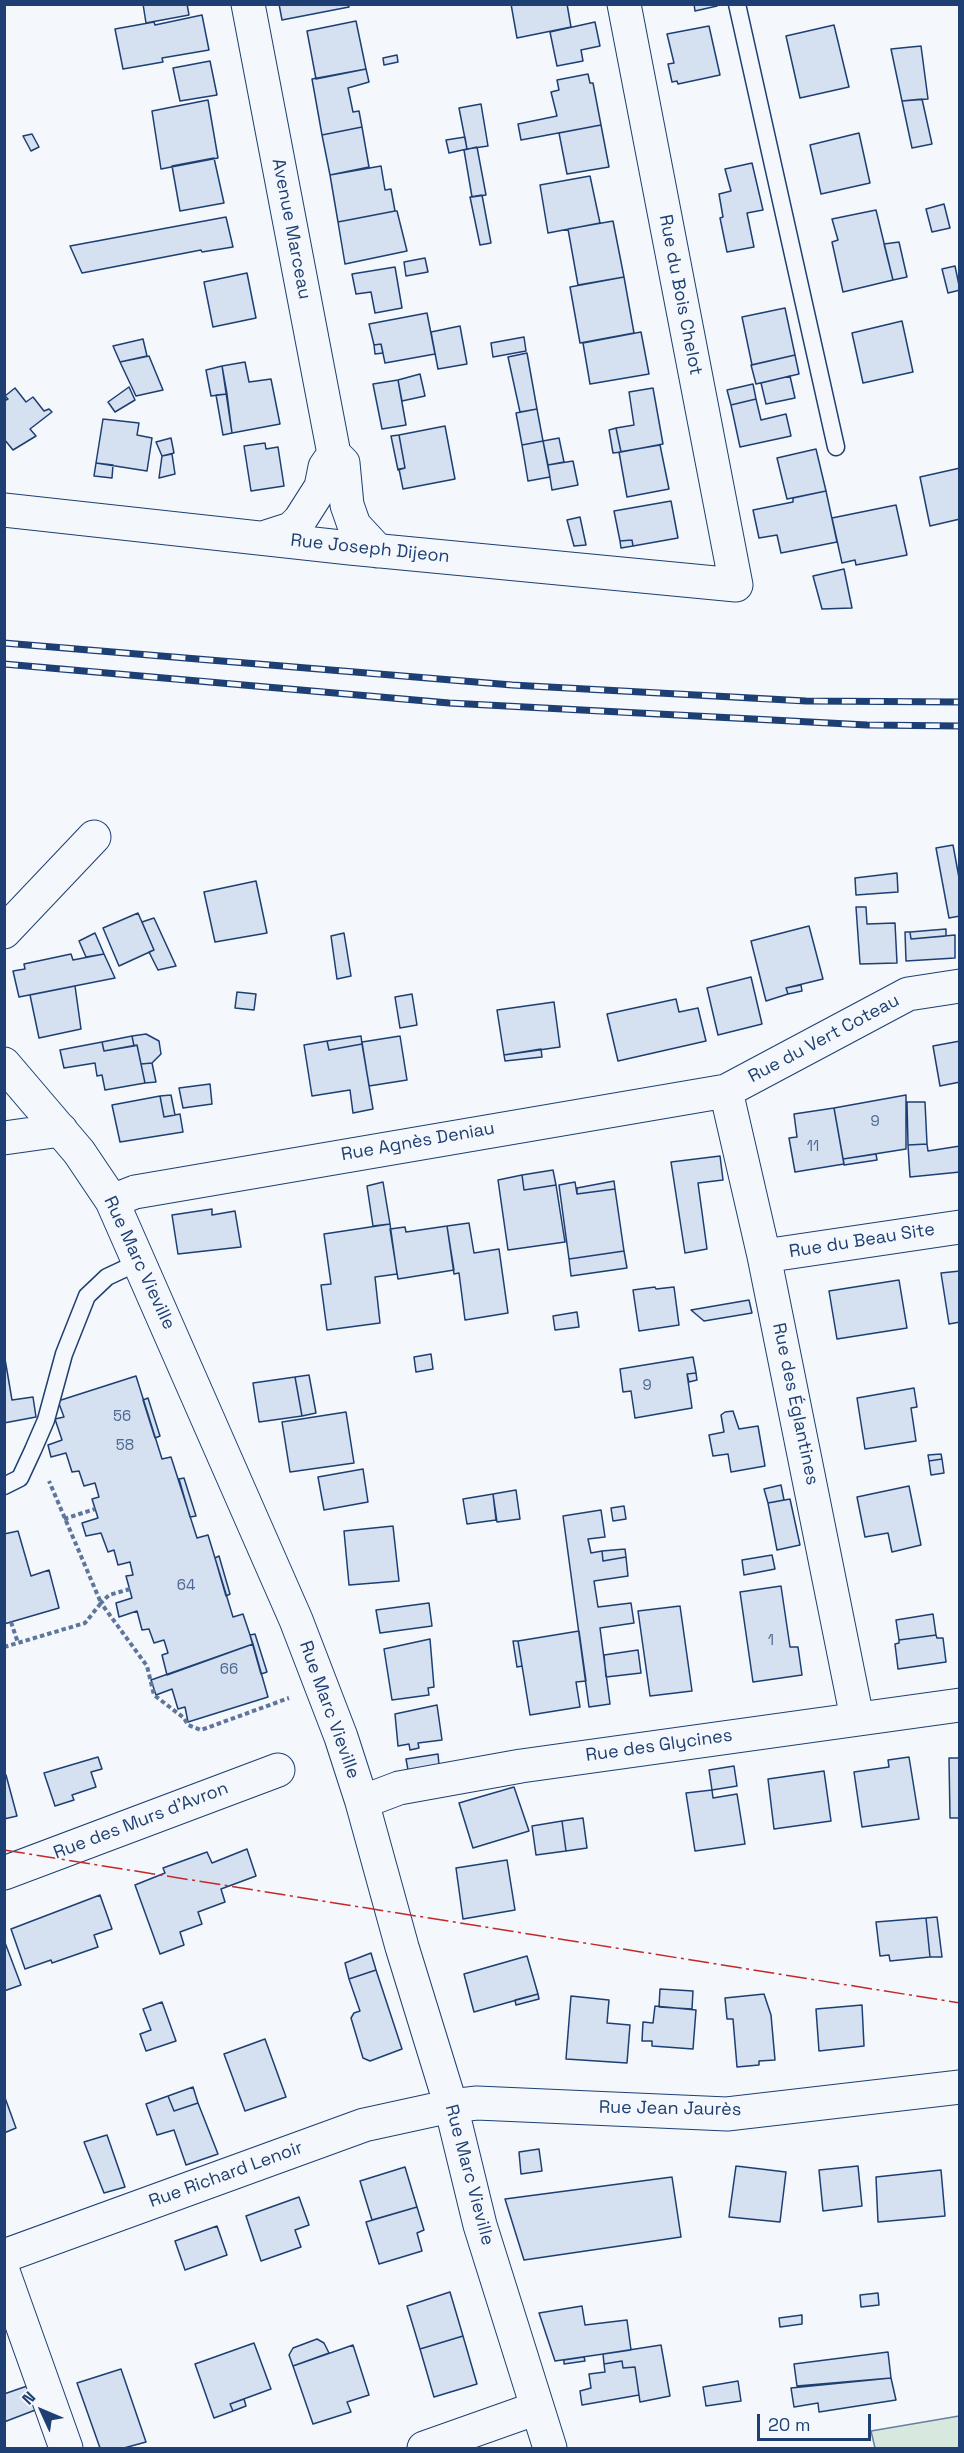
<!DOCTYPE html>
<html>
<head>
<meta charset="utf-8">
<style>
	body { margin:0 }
	#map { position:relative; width:964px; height:2453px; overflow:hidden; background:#f4f7fb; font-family:"Space Grotesk",sans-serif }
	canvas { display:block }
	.frame { position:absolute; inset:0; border:6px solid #1d3f73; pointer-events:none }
	.north { position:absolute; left:12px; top:2381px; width:60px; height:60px; -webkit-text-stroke:4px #f4f7fb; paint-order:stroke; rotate:314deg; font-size:16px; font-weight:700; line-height:24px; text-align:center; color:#1d3f73 }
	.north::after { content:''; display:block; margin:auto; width:21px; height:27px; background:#1d3f73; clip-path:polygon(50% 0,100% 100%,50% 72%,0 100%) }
	.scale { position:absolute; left:757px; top:2414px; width:114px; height:27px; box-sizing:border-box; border:3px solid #1d3f73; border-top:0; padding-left:8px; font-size:18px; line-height:21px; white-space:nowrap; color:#1d3f73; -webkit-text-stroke:4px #f4f7fb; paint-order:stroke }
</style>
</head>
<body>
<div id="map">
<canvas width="964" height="2453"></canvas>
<div class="frame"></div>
<div class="north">N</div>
<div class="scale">20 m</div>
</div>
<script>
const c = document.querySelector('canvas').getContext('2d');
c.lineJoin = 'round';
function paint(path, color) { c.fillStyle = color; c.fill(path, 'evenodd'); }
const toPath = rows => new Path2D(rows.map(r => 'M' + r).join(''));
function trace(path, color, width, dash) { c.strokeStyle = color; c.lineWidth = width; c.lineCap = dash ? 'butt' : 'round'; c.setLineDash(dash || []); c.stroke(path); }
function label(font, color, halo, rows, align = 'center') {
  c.font = font + ' "Space Grotesk",sans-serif'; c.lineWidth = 4.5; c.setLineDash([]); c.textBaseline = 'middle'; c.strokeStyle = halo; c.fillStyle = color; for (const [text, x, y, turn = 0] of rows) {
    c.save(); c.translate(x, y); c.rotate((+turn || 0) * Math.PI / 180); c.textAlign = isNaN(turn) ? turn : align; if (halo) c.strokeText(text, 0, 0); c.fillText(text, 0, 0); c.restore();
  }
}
const green = toPath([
	[959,2416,959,2448,875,2448,871,2431,959,2416]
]);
paint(green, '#d7e8df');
trace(green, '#687fa3', 1.5);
const building = toPath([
	[143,4,187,4,189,15,146,23,143,4],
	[279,4,348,4,349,7,282,20,279,4],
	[511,4,567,4,571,27,517,38,511,4],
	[694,4,717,4,717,6,695,11,694,4],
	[202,15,209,50,162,58,163,62,123,69,115,29,154,22,155,25,202,15],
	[356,21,366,69,316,79,307,31,356,21],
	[595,22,600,46,581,50,583,61,557,66,550,32,595,22],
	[834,25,849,87,800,98,786,36,834,25],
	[709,26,720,75,678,84,677,81,672,82,668,64,674,63,667,34,709,26],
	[921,46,928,99,902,101,891,49,921,46],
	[397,55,398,62,384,65,383,58,397,55],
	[210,61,217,95,180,101,173,68,210,61],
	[366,69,369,82,348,88,353,112,359,111,362,127,322,135,312,79,366,69],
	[588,74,590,83,593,83,601,125,521,140,518,124,557,116,551,92,559,90,557,80,588,74],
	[922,99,932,144,912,148,902,101,922,99],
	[208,100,218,158,161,169,152,111,208,100],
	[481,104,488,146,467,149,459,108,481,104],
	[601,125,609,167,567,174,559,133,601,125],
	[362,127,369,167,330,175,322,135,362,127],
	[859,133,870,183,821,194,810,145,859,133],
	[32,134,39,147,31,151,23,136,32,134],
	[465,137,467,149,449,153,446,140,465,137],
	[477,147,486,195,472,197,464,150,477,147],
	[214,158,224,203,180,211,172,166,214,158],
	[752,163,763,210,747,213,754,247,727,252,720,218,723,217,719,194,731,191,725,169,752,163],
	[381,166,385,190,391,189,395,211,338,222,330,175,381,166],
	[590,176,600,223,548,233,540,185,590,176],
	[482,195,491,243,480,245,470,197,482,195],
	[944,204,950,228,932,232,926,209,944,204],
	[876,210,893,280,843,292,832,242,838,240,832,219,876,210],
	[395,211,397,211,407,251,345,264,338,222,395,211],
	[226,217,233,247,202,252,201,250,82,273,70,246,226,217],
	[613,221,624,277,578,285,568,229,613,221],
	[899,242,907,277,893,280,884,244,899,242],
	[425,258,428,272,406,276,404,262,425,258],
	[955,266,960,290,948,293,942,269,955,266],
	[395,267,402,308,375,313,371,292,356,294,352,274,395,267],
	[247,273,256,318,213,327,204,282,247,273],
	[624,277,634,333,580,343,570,287,624,277],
	[785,308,795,355,752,365,742,317,785,308],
	[427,313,435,354,385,363,381,344,374,345,369,324,427,313],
	[902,321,913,372,863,383,852,333,902,321],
	[460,326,467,364,438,369,431,332,460,326],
	[641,332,649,374,590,384,583,343,641,332],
	[524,337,526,351,493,357,491,343,524,337],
	[143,339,147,356,120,362,113,346,143,339],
	[381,344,383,353,375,354,374,345,381,344],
	[527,353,537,409,520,412,508,357,527,353],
	[795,355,799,374,756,384,751,365,795,355],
	[149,356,163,390,136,396,120,362,149,356],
	[245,362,249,382,271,379,280,424,232,433,222,366,245,362],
	[222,366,227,394,211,396,206,370,222,366],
	[420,374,425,396,402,401,398,380,420,374],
	[790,376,795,398,766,404,761,383,790,376],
	[398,380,406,425,382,429,373,384,398,380],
	[753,384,756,399,731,405,727,390,753,384],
	[129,387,135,400,115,412,108,402,129,387],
	[15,388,26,402,33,397,44,411,49,409,52,412,30,429,36,436,13,450,4,439,4,401,8,399,5,396,15,388],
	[653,388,663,444,621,452,616,428,634,425,629,392,653,388],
	[227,394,232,433,223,435,216,395,227,394],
	[756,399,761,420,786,414,791,436,740,447,731,405,756,399],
	[537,409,543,441,522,445,516,413,537,409],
	[103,419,139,423,137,435,152,438,147,471,96,463,103,419],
	[445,426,455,479,403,489,399,469,405,468,399,435,445,426],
	[616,428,621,452,613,453,609,430,616,428],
	[399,435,405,468,398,470,391,436,399,435],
	[171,438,174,453,162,456,156,442,171,438],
	[559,438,564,462,548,465,543,441,559,438],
	[543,441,550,477,528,481,522,445,543,441],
	[265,443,266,449,278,447,284,486,251,491,244,446,265,443],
	[660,445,669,489,627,497,619,452,660,445],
	[816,449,826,491,787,499,777,458,816,449],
	[172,454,175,474,159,478,162,456,172,454],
	[573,461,578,485,552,490,548,465,573,461],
	[96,463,113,465,112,478,94,476,96,463],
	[960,468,960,519,930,526,920,477,960,468],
	[826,491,837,542,781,553,777,535,759,538,753,510,793,502,793,498,826,491],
	[671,501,678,538,633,546,632,540,620,541,614,511,671,501],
	[896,505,907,555,856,565,855,560,842,563,832,518,896,505],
	[580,517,586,545,574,546,567,520,580,517],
	[632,540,633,546,621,548,620,541,632,540],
	[844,569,852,608,822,609,813,576,844,569],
	[953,845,960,883,960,916,949,918,936,848,953,845],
	[897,873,898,892,856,895,855,878,897,873],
	[256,881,267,933,215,942,204,892,256,881],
	[856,907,866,907,867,924,895,923,897,963,860,964,856,907],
	[138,913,154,950,119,966,103,928,138,913],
	[154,918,176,966,158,970,149,952,154,950,142,922,154,918],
	[809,926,823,979,786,988,788,994,766,1001,751,941,809,926],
	[946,929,946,936,911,939,910,932,946,929],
	[905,932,910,932,911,939,955,935,955,958,906,961,905,932],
	[95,933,104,954,86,957,79,941,95,933],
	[344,933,351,976,337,979,331,936,344,933],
	[71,954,73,960,104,954,115,978,19,997,13,971,25,969,24,964,71,954],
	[751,977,762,1024,718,1035,707,988,751,977],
	[801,985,802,991,788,994,786,988,801,985],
	[75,986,81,1029,39,1038,30,995,75,986],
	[237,992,256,994,254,1010,235,1008,237,992],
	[412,994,417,1025,400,1028,395,997,412,994],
	[676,999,679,1012,698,1008,706,1041,618,1061,607,1014,676,999],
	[554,1002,560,1047,504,1055,497,1010,554,1002],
	[146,1034,159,1041,161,1054,152,1063,141,1064,137,1045,134,1046,132,1036,146,1034],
	[132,1036,134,1046,104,1051,102,1042,132,1036],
	[361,1036,362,1044,329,1050,327,1041,361,1036],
	[400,1036,407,1080,369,1086,362,1042,400,1036],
	[327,1041,329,1050,362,1044,373,1109,353,1113,350,1090,312,1096,304,1045,327,1041],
	[960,1041,960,1082,940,1086,933,1046,960,1041],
	[102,1042,104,1051,137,1045,145,1083,105,1090,102,1075,97,1076,95,1063,64,1068,60,1050,102,1042],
	[541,1049,542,1057,505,1061,504,1055,541,1049],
	[152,1063,156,1082,145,1083,141,1064,152,1063],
	[210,1084,212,1104,183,1108,179,1088,210,1084],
	[171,1095,175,1115,164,1117,160,1096,171,1095],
	[906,1095,906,1149,843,1159,834,1108,906,1095],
	[160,1096,164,1117,180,1114,183,1132,120,1142,112,1105,160,1096],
	[907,1102,925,1102,927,1144,908,1145,907,1102],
	[834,1108,844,1164,795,1172,789,1138,797,1137,794,1114,834,1108],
	[927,1144,928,1151,960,1146,960,1172,910,1177,908,1145,927,1144],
	[876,1154,877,1160,844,1165,843,1159,876,1154],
	[720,1156,723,1180,698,1183,707,1249,685,1253,671,1162,720,1156],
	[553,1170,556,1185,524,1190,522,1175,553,1170],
	[522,1175,524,1190,556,1185,565,1242,508,1250,498,1180,522,1175],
	[614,1181,615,1189,577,1194,577,1188,614,1181],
	[383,1182,390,1224,373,1226,367,1186,383,1182],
	[575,1182,577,1194,615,1189,624,1251,569,1259,559,1185,575,1182],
	[212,1209,212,1215,235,1211,241,1247,178,1254,172,1215,212,1209],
	[469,1223,474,1253,499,1249,508,1313,465,1320,459,1273,454,1274,447,1226,469,1223],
	[390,1224,397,1274,375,1277,380,1323,327,1330,321,1285,331,1284,324,1234,390,1224],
	[447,1226,454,1270,398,1279,390,1229,405,1227,406,1232,447,1226],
	[624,1251,627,1268,571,1276,569,1259,624,1251],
	[960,1271,960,1322,949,1324,941,1273,960,1271],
	[899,1280,907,1328,837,1339,829,1291,899,1280],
	[655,1287,656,1289,674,1287,679,1325,639,1331,633,1290,655,1287],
	[749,1300,752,1313,704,1321,691,1310,749,1300],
	[577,1312,579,1327,555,1330,553,1316,577,1312],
	[4,1353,12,1400,33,1397,36,1417,4,1423,4,1353],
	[431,1354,433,1369,416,1372,414,1357,431,1354],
	[693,1357,696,1373,687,1374,692,1408,635,1418,631,1391,623,1392,620,1369,693,1357],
	[696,1373,697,1380,689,1382,687,1374,696,1373],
	[309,1375,316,1413,302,1416,295,1377,309,1375],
	[136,1376,162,1459,171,1457,197,1538,208,1535,233,1617,243,1614,253,1644,167,1675,162,1655,168,1653,164,1640,154,1643,149,1629,142,1630,137,1611,119,1617,116,1603,132,1598,126,1576,133,1575,130,1562,118,1565,114,1550,108,1552,101,1533,86,1536,82,1523,98,1518,92,1499,99,1497,95,1483,84,1486,79,1471,72,1472,66,1453,51,1457,48,1445,62,1440,55,1419,64,1417,58,1401,136,1376],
	[295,1377,302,1416,259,1422,253,1383,295,1377],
	[914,1388,917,1407,911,1408,916,1441,865,1449,857,1398,914,1388],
	[148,1398,160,1436,155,1438,143,1400,148,1398],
	[733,1411,739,1429,758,1426,765,1466,731,1472,728,1454,713,1456,709,1435,724,1432,721,1415,725,1412,733,1411],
	[346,1412,354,1463,290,1472,282,1422,346,1412],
	[941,1454,942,1459,929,1461,928,1455,941,1454],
	[942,1459,944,1473,931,1475,929,1461,942,1459],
	[363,1469,368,1502,324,1510,318,1477,363,1469],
	[184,1478,196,1516,190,1517,179,1479,184,1478],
	[781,1485,784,1500,768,1503,764,1489,781,1485],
	[909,1486,921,1545,892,1552,888,1533,865,1537,857,1497,909,1486],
	[516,1490,520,1519,497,1522,493,1494,516,1490],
	[493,1494,496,1520,467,1524,463,1499,493,1494],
	[790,1499,800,1545,777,1550,768,1503,790,1499],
	[624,1506,626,1519,613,1521,611,1508,624,1506],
	[601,1510,605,1537,588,1539,591,1553,602,1551,603,1561,626,1557,628,1576,594,1581,598,1607,631,1603,634,1623,600,1628,610,1704,589,1707,563,1516,601,1510],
	[393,1526,399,1581,349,1585,344,1531,393,1526],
	[18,1531,31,1576,49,1570,59,1608,4,1624,4,1534,18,1531],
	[625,1549,626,1557,603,1561,602,1551,625,1549],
	[772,1555,775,1569,744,1575,742,1560,772,1555],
	[219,1556,230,1594,226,1596,215,1558,219,1556],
	[781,1586,790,1647,798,1647,802,1675,753,1682,740,1592,781,1586],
	[429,1603,432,1626,380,1633,376,1610,429,1603],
	[680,1606,692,1691,650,1696,638,1611,680,1606],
	[933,1614,936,1635,899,1640,896,1620,933,1614],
	[579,1631,586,1681,576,1682,580,1707,530,1715,518,1641,579,1631],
	[255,1634,267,1672,261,1674,250,1635,255,1634],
	[936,1635,937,1638,943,1638,946,1662,898,1669,895,1644,899,1643,899,1640,936,1635],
	[430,1639,434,1687,428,1688,429,1695,392,1700,384,1649,430,1639],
	[513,1641,518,1641,522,1666,517,1667,513,1641],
	[253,1644,268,1697,188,1722,185,1707,178,1709,172,1689,156,1695,151,1680,253,1644],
	[638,1650,641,1673,606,1677,604,1655,638,1650],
	[437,1705,442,1740,418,1743,419,1748,410,1750,409,1744,398,1746,395,1714,437,1705],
	[438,1754,439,1765,408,1770,406,1759,438,1754],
	[98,1757,102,1769,91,1772,96,1787,72,1795,74,1800,55,1806,44,1773,98,1757],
	[909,1757,919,1819,862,1827,854,1772,889,1767,888,1760,909,1757],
	[949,1758,960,1758,960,1818,950,1818,949,1758],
	[734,1766,737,1786,712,1790,709,1770,734,1766],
	[824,1771,831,1821,774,1829,768,1779,824,1771],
	[6,1775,17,1816,4,1819,4,1776,6,1775],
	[514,1787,529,1831,473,1848,459,1803,514,1787],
	[712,1790,713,1798,737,1794,745,1844,695,1851,686,1793,712,1790],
	[583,1818,587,1848,566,1851,562,1821,583,1818],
	[562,1821,566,1851,536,1855,532,1826,562,1821],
	[247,1849,256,1876,221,1889,225,1902,198,1912,202,1924,180,1932,184,1945,160,1954,135,1885,165,1873,163,1868,207,1852,212,1863,247,1849],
	[507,1860,515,1910,463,1919,456,1868,507,1860],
	[100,1895,112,1929,94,1935,98,1947,52,1963,51,1960,25,1969,11,1929,100,1895],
	[937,1917,942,1957,930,1957,926,1918,937,1917],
	[926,1918,930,1957,890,1961,889,1955,880,1956,876,1922,926,1918],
	[4,1940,21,1985,4,1991,4,1940],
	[371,1953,376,1970,349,1979,345,1963,371,1953],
	[527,1956,538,1994,474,2012,464,1974,527,1956],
	[376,1970,402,2049,370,2061,363,2058,351,2018,354,2013,360,2011,349,1979,376,1970],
	[660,1989,693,1991,692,2009,659,2007,660,1989],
	[538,1994,539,1999,516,2005,515,2000,538,1994],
	[764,1994,771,2015,775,2060,759,2061,759,2065,737,2067,733,2019,727,2019,725,1998,764,1994],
	[571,1996,609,2000,607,2023,630,2025,627,2063,566,2059,571,1996],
	[162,2002,176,2041,146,2051,140,2034,151,2030,143,2009,162,2002],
	[862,2005,864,2046,819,2051,816,2009,862,2005],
	[655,2006,696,2010,693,2049,652,2046,652,2041,642,2041,643,2022,653,2023,655,2006],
	[265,2039,286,2097,245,2111,224,2054,265,2039],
	[193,2087,198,2103,174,2111,168,2096,193,2087],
	[4,2095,16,2128,4,2133,4,2095],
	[168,2096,174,2111,198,2103,218,2154,186,2165,174,2130,157,2135,146,2104,168,2096],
	[107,2135,125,2187,104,2193,84,2142,107,2135],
	[539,2149,542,2171,521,2174,519,2152,539,2149],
	[736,2166,786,2172,780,2222,729,2217,736,2166],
	[858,2166,862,2206,823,2211,819,2170,858,2166],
	[405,2167,417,2207,372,2220,360,2181,405,2167],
	[941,2170,945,2216,878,2222,876,2177,941,2170],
	[672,2177,681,2237,524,2260,505,2199,672,2177],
	[299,2197,309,2225,295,2230,301,2247,261,2261,246,2216,299,2197],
	[417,2207,424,2230,417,2233,422,2251,379,2264,366,2222,417,2207],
	[217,2226,227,2255,185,2270,175,2241,217,2226],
	[450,2292,463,2336,420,2349,407,2306,450,2292],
	[878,2293,879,2305,861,2307,860,2295,878,2293],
	[582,2306,585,2325,627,2320,631,2350,555,2361,539,2313,582,2306],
	[802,2315,802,2324,780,2327,779,2318,802,2315],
	[463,2336,477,2384,434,2397,420,2349,463,2336],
	[317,2339,324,2343,329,2353,293,2366,289,2355,293,2348,317,2339],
	[254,2343,271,2389,230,2404,233,2411,214,2418,195,2364,254,2343],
	[353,2345,369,2395,347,2402,351,2412,313,2424,293,2366,353,2345],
	[661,2345,670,2396,640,2402,635,2367,623,2368,622,2361,604,2364,603,2354,661,2345],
	[888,2352,891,2378,797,2386,794,2364,888,2352],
	[584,2357,585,2361,564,2364,564,2360,584,2357],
	[622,2361,623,2368,635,2367,639,2395,582,2405,580,2391,591,2388,589,2374,605,2372,604,2364,622,2361],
	[121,2369,146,2442,124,2448,100,2448,77,2383,121,2369],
	[891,2378,896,2400,819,2412,818,2403,794,2407,791,2388,891,2378],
	[738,2381,741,2401,706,2406,703,2387,738,2381],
	[30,2385,38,2409,4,2422,4,2394,30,2385],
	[244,2399,246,2406,233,2411,230,2404,244,2399]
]);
paint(building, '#d5e0f0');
trace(building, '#1d3f73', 1.5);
const lane = toPath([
	[737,4,836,447],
	[4,1486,20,1478,33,1450,46,1420,64,1354,87,1296,107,1277,139,1262]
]);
const street = toPath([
	[248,4,334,454,343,463,347,505,354,525,378,551],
	[4,510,350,548,736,585,624,4],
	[263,538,291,529,300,520,321,487,325,467,334,454],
	[4,932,94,837],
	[4,1064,79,1152,112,1201,296,1620,341,1737,362,1802,402,1947,451,2106,480,2225,550,2448],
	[726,1091,764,1256,857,1718],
	[4,1138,61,1130],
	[112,1201,135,1192,726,1091,908,994,960,986],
	[764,1256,960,1227],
	[362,1802,399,1788,521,1766,960,1705],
	[4,1873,278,1770],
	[4,2256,364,2125,451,2106,477,2103,727,2114,960,2087],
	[4,2274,66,2448],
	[424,2448,537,2408]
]);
trace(lane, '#1d3f73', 19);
trace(street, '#1d3f73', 35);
trace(toPath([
	[64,1519,95,1509],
	[130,1589,109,1595,101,1603,147,1666,154,1695,184,1718,188,1725,201,1730,289,1698],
	[11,1622,18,1643],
	[4,1647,85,1623,101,1603,49,1481]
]), '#5e769c', 4, [4.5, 3]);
trace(lane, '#f4f7fb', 16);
trace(street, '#f4f7fb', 33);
const rail = toPath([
	[4,643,512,685,806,701,960,702],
	[4,664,449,703,867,725,960,726]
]);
trace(rail, '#1d3f73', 7);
trace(rail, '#f4f7fb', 4.5, [14]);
trace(toPath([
	[4,1850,960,2003]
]), '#c62828', 1.5, [21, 4.5, 3, 4.5]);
label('15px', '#4b6792', null, [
	["9",875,1122],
	["11",813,1147],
	["9",647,1386],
	["56",122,1417],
	["58",125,1446],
	["64",186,1586],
	["1",771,1641],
	["66",229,1670]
]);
label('18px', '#1d3f73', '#f4f7fb', [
	["Avenue Marceau",291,229,79],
	["Rue du Bois Chelot",680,295,79],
	["Rue Joseph Dijeon",370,549,6],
	["Rue du Vert Coteau",824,1039,-28],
	["Rue Agnès Deniau",418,1142,-10],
	["Rue du Beau Site",862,1241,-9],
	["Rue Marc Vieville",139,1263,65],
	["Rue des Églantines",795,1404,78],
	["Rue Marc Vieville",329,1710,70],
	["Rue des Glycines",659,1746,-8],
	["Rue des Murs d'Avron",141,1821,-21],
	["Rue Jean Jaurès",670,2109,1],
	["Rue Richard Lenoir",226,2175,-20],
	["Rue Marc Vieville",469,2175,75]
]);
</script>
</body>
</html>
